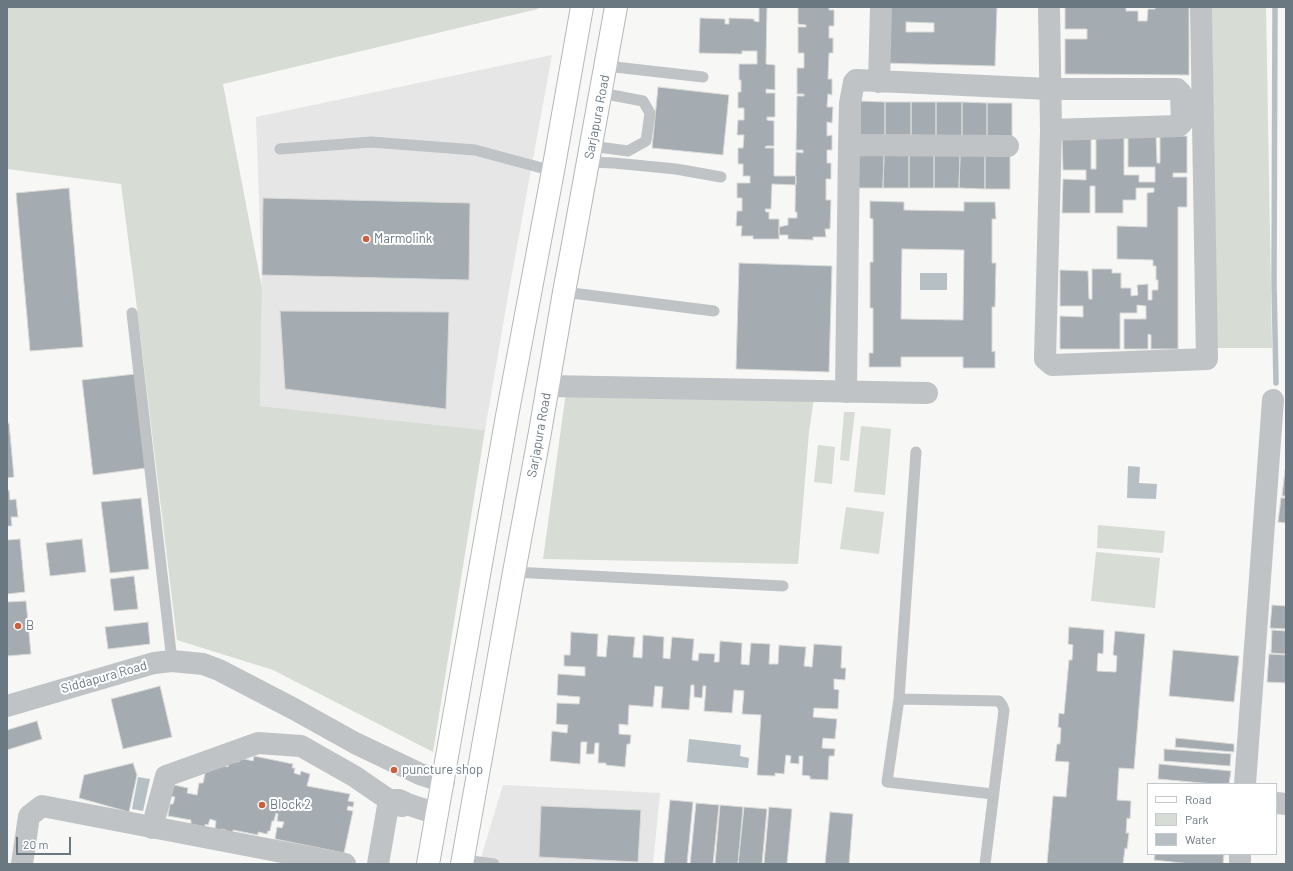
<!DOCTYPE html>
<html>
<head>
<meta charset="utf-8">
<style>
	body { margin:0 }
	#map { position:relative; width:1293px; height:871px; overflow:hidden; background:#f7f7f5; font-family:Barlow,sans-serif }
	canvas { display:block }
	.frame { position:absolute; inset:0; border:8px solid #6a7882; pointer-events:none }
	.legend { position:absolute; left:1147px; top:783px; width:130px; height:72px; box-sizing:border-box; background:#fff; border:1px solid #c3c9cd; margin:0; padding:5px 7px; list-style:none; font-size:12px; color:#6a7882 }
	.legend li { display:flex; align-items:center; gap:8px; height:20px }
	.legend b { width:20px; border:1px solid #c3c9cd }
	.scale { position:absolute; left:16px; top:837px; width:55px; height:18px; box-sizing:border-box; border:2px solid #6a7882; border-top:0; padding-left:5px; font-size:12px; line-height:14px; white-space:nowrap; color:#6a7882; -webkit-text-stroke:3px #fff; paint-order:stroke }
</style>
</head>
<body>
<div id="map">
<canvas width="1293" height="871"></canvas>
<div class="frame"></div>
<ul class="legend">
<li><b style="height:5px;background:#fff"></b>Road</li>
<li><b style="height:11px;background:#d7dcd5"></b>Park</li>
<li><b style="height:11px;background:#b6c0c4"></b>Water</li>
</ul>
<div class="scale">20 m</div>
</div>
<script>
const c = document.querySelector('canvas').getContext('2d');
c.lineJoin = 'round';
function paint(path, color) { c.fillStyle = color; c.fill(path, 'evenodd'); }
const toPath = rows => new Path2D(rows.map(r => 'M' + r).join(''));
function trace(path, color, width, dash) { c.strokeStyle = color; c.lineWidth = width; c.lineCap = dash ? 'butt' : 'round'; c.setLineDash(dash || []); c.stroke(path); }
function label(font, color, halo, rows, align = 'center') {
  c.font = font + ' Barlow,sans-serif'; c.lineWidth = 4; c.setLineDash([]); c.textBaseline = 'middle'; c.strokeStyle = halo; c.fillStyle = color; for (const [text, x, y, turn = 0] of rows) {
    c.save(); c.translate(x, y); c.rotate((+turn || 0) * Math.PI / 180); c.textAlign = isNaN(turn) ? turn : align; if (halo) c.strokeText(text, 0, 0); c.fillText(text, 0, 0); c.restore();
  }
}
paint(toPath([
	[552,55,509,290,485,430,260,406,262,284,256,117],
	[503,785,660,793,653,864,479,864]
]), '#e5e6e5');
paint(toPath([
	[7,7,539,7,538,9,223,84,262,288,260,406,485,430,433,752,273,670,177,640,135,292,121,184,7,169],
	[1212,7,1266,7,1272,348,1215,348],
	[566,392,814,398,809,432,798,564,543,559],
	[844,412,855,412,849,461,840,460],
	[861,426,891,429,885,495,854,492],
	[818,445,835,447,832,484,814,482],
	[846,507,884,512,879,554,840,549],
	[1098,525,1165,531,1163,553,1097,548],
	[1096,552,1160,558,1155,608,1091,601]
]), '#d7dcd5');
paint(toPath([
	[920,273,947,273,947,290,920,290],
	[1128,466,1140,467,1139,483,1157,484,1156,499,1127,498],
	[689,739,741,745,740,756,749,758,748,768,687,762],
	[138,777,150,779,143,811,132,809]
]), '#b6c0c4');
trace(toPath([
	[1275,7,1274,282,1276,383]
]), '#b6c0c4', 5.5);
const building = toPath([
	[759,7,767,7,766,64,775,65,775,90,766,89,766,93,775,93,775,117,767,117,767,120,774,121,774,146,766,146,765,148,774,148,774,176,796,176,796,185,772,184,771,209,765,209,766,212,769,212,769,219,779,219,779,239,753,239,753,236,741,236,742,226,736,226,737,211,742,211,742,198,737,198,737,183,750,183,750,176,743,176,743,164,738,164,738,148,743,148,744,135,737,135,738,120,744,120,744,108,738,108,738,92,741,92,741,80,739,80,739,64,757,64,757,51,742,51,742,54,699,53,700,18,725,19,725,24,729,24,729,18,754,19,754,21,759,22,759,7],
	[798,7,829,7,829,10,834,10,834,26,829,26,829,38,833,38,833,53,829,53,828,79,832,79,832,95,828,94,827,107,833,107,832,123,827,122,827,136,832,135,832,150,827,150,827,163,831,163,831,179,826,179,826,200,831,200,830,229,825,229,826,237,813,237,813,240,788,239,788,235,779,235,779,227,788,225,788,218,797,218,797,212,795,212,796,152,803,153,803,150,796,150,797,96,804,96,804,94,797,94,797,68,804,68,804,53,798,53,798,27,806,27,806,25,798,24,798,7],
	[884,7,997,7,995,66,883,63,884,7],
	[906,22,934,23,934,32,906,32,906,22],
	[1065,7,1126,7,1126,11,1138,11,1138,21,1147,21,1148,9,1155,9,1155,7,1189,7,1189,75,1065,74,1065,39,1087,39,1087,29,1065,29,1065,7],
	[658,87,729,95,723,155,652,148,658,87],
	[860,101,885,102,885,135,860,135,860,101],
	[885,102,911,102,911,135,885,135,885,102],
	[911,102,936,102,936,136,911,135,911,102],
	[936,102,962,102,962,136,936,136,936,102],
	[962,102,987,103,987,136,962,136,962,102],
	[987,103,1012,103,1012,136,987,136,987,103],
	[1062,136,1091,136,1091,169,1096,169,1096,136,1124,136,1124,175,1139,175,1139,182,1155,182,1155,167,1128,167,1128,136,1156,136,1157,163,1160,163,1160,136,1187,136,1187,173,1173,173,1173,177,1187,177,1187,207,1178,207,1178,349,1151,349,1151,335,1148,334,1148,349,1124,349,1124,319,1146,319,1146,306,1137,305,1137,313,1120,313,1120,349,1060,349,1060,316,1083,317,1083,306,1060,306,1060,270,1088,271,1089,299,1092,299,1092,269,1112,269,1112,273,1121,273,1121,288,1131,288,1131,296,1138,295,1137,285,1148,284,1148,300,1152,300,1152,290,1158,290,1158,280,1156,280,1156,266,1153,266,1153,260,1117,259,1117,226,1147,227,1147,193,1154,192,1154,188,1136,188,1136,200,1123,200,1123,213,1095,213,1095,186,1090,186,1090,213,1062,213,1063,179,1086,180,1086,170,1063,170,1062,136],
	[858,154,884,154,883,188,858,188,858,154],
	[884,154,909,155,909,188,883,188,884,154],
	[909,155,934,155,934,188,909,188,909,155],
	[934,155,960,155,959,188,934,188,934,155],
	[960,155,985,155,985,189,959,188,960,155],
	[985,155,1010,155,1010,189,985,189,985,155],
	[69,188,83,347,30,351,16,193,69,188],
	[263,198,470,203,469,280,262,275,263,198],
	[870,201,904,202,904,210,964,211,964,202,995,202,996,219,992,219,992,263,996,263,995,307,992,307,992,352,995,351,995,368,963,368,963,357,901,357,901,367,869,367,869,353,873,353,873,308,870,308,870,262,873,262,873,219,870,218,870,201],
	[902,249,964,250,963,320,901,319,902,249],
	[739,263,832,266,829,372,736,369,739,263],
	[280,311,449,312,446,409,285,389,280,311],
	[135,374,146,468,93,475,82,380,135,374],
	[9,423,14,477,7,478,7,424,9,423],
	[1285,470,1286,470,1286,496,1282,496,1285,470],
	[9,490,10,500,16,499,18,517,11,517,12,526,7,526,7,491,9,490],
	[141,498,149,569,110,573,101,502,141,498],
	[1281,498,1286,498,1286,523,1278,522,1281,498],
	[20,539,25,592,7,594,7,540,20,539],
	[82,539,86,572,50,576,46,543,82,539],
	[134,576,138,609,114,611,110,579,134,576],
	[26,601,31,654,7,656,7,602,26,601],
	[1272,605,1286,606,1286,629,1270,628,1272,605],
	[148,622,150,644,108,649,105,627,148,622],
	[1069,627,1104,630,1103,654,1098,653,1097,671,1116,672,1117,656,1113,655,1115,631,1145,634,1134,769,1119,768,1117,800,1131,801,1130,819,1127,818,1126,833,1129,833,1127,849,1125,848,1123,864,1047,864,1053,796,1066,797,1069,762,1055,761,1057,744,1060,744,1061,728,1058,727,1059,713,1064,714,1069,660,1072,660,1073,645,1068,644,1069,627],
	[1272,630,1286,631,1286,654,1271,653,1272,630],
	[571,632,598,634,597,656,606,657,608,635,635,637,633,657,642,658,643,635,664,637,663,658,670,659,672,637,694,639,692,660,698,661,699,653,715,654,714,662,719,662,720,641,742,643,741,664,749,665,751,643,770,644,769,664,778,664,779,645,806,647,804,666,812,667,814,644,842,646,841,668,846,668,845,680,834,679,834,689,839,690,838,709,814,708,813,717,837,719,835,739,823,738,822,748,835,749,834,756,829,756,828,780,810,779,810,776,802,775,803,756,799,756,799,764,790,763,791,756,786,755,784,774,775,773,775,776,757,775,761,715,742,714,744,691,734,690,732,713,704,711,706,686,703,686,702,698,694,697,694,685,691,685,689,710,661,708,663,687,655,686,653,707,629,705,628,725,619,724,619,734,631,735,630,744,627,744,625,767,606,765,606,763,598,763,599,743,595,743,594,754,586,754,587,742,581,742,580,764,550,761,552,731,567,733,568,725,556,724,557,703,579,704,580,697,557,695,558,674,585,676,585,667,564,666,564,655,570,655,571,632],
	[1173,650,1239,656,1234,702,1169,696,1173,650],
	[1269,654,1286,655,1286,683,1267,682,1269,654],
	[160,686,172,737,123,749,111,699,160,686],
	[37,721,42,739,7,750,7,730,37,721],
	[1176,738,1234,744,1234,752,1175,747,1176,738],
	[1164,749,1231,754,1230,766,1164,761,1164,749],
	[254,756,293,764,292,768,295,768,294,773,300,775,301,771,310,774,307,786,350,794,348,801,354,802,353,807,348,806,347,810,353,811,344,853,275,839,277,827,282,828,284,822,277,821,278,814,276,813,274,821,272,821,270,831,268,831,267,834,258,832,258,835,233,830,232,833,225,832,226,830,221,829,221,830,215,829,216,821,210,819,208,825,205,824,205,827,191,824,191,820,168,816,170,804,173,804,175,797,169,796,174,785,188,788,187,793,197,795,199,783,203,783,206,769,220,765,228,767,229,761,236,763,236,761,239,762,240,758,253,761,254,756],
	[133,763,137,775,129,812,79,798,84,775,133,763],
	[1159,764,1231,771,1229,784,1214,784,1158,779,1159,764],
	[670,800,693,802,687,864,664,864,670,800],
	[696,803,719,805,713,864,690,864,696,803],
	[720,805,743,807,738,864,715,864,720,805],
	[541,806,641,810,638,862,539,857,541,806],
	[744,807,767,809,762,864,738,864,744,807],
	[769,807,792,809,787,864,764,864,769,807],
	[830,812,853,814,849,864,825,864,830,812],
	[1155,854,1224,854,1223,864,1191,864,1154,860,1155,854]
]);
paint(building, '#a5acb1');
trace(building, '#d9d9d7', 1);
const primary = toPath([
	[428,864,507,416,553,171,582,7],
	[462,864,514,572,540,432,564,292,573,244,616,7]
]);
trace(primary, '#b3b7ba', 24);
trace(toPath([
	[606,66,703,77],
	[591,146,628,151,646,141,650,113,643,101,601,93],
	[280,149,371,142,475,150,553,171],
	[588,162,614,163,676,169,721,177],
	[564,292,714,311],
	[132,313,172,661],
	[916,452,899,699,887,782,993,794],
	[514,572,783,586],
	[899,699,999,701,1002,705,1004,710,985,864],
	[463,860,494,864]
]), '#bfc3c6', 11);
trace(toPath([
	[1049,7,1051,130,1045,359,1052,365,1207,359,1201,7],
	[879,82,881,7],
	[849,145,1008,146],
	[547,386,927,393],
	[846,392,849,145,850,103,854,82,856,80,1049,89,1177,89,1181,93,1182,123,1179,126,1051,130],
	[1245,784,1273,400],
	[1276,803,1286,804],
	[152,828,166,776,258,743,301,746,354,776,389,800,399,800,410,805,437,814],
	[22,864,29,816,42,806,345,864],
	[378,864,389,800,398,805,402,806],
	[1240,864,1240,854]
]), '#bfc3c6', 22);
trace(toPath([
	[7,706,154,663,172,661,203,664,219,670,294,709,355,743,420,774,444,782]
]), '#bfc3c6', 22);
trace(primary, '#fff', 22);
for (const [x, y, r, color] of [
	[366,239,4,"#cf5e3d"],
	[18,626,4,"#cf5e3d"],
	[394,770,4,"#cf5e3d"],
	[262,805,4,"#cf5e3d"]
]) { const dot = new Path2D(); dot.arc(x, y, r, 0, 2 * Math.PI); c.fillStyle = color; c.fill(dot); trace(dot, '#fff', 1.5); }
label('13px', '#6a7882', '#fff', [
	["Sarjapura Road",597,117,-79],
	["Sarjapura Road",539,435,-80],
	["Siddapura Road",104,677,-16]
]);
label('13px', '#6a7882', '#fff', [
	["Marmolink",374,239],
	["B",26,626],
	["puncture shop",402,770],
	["Block 2",270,805]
], 'left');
</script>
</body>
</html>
